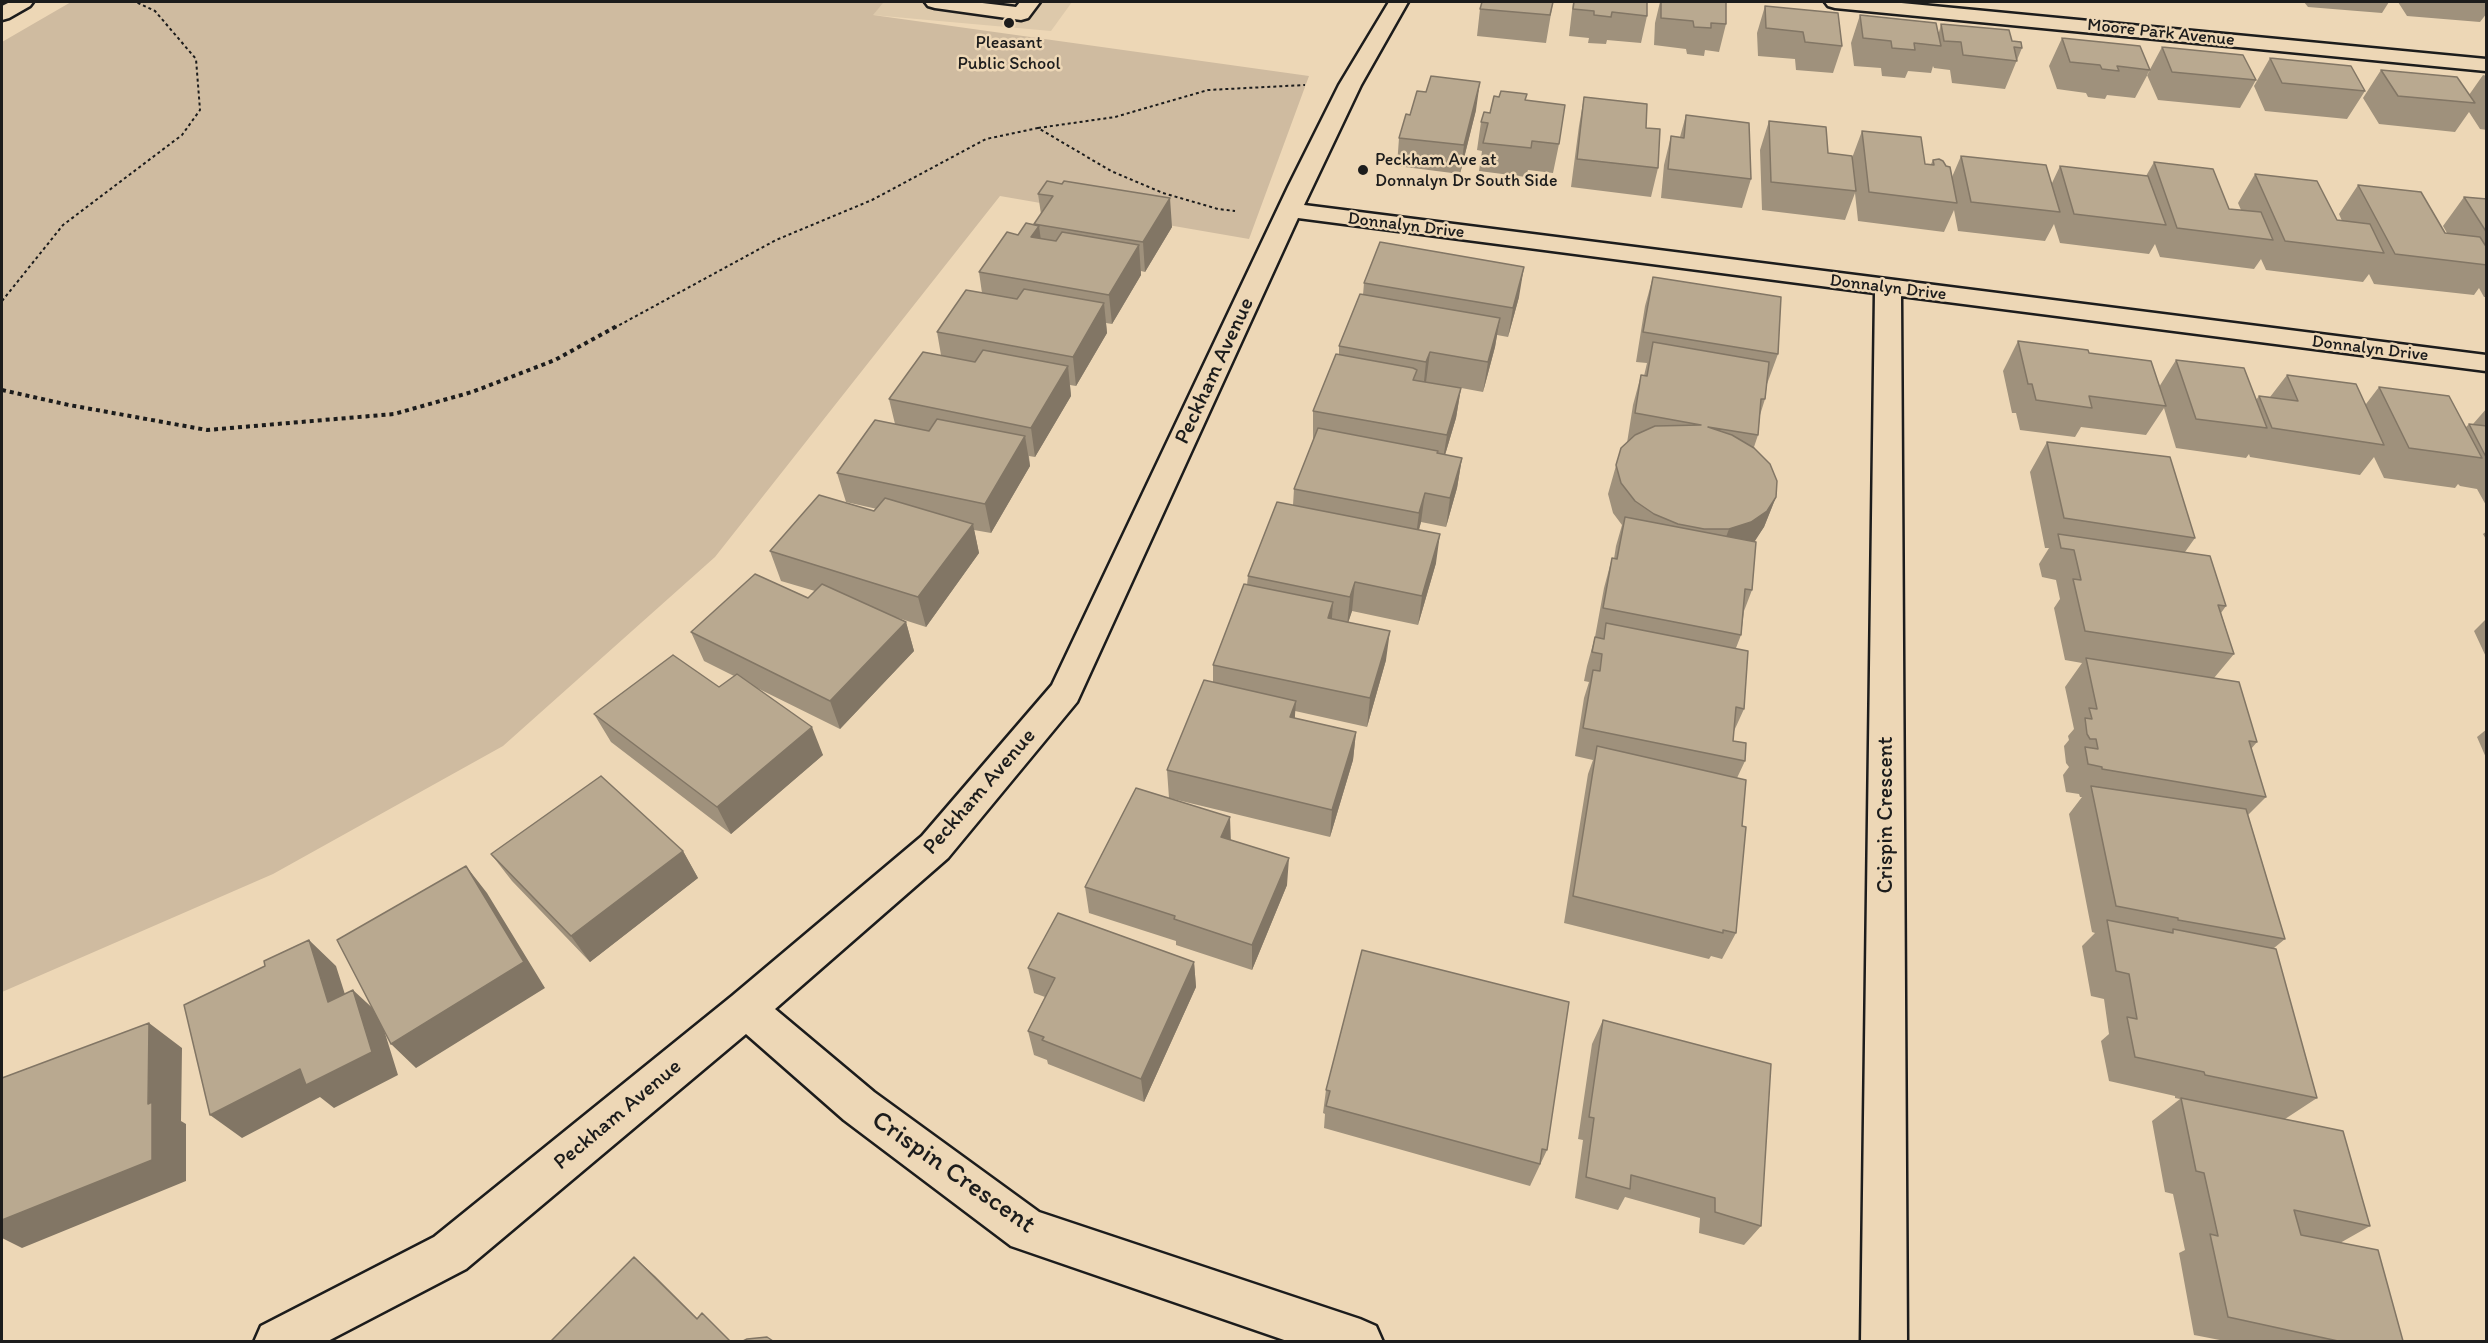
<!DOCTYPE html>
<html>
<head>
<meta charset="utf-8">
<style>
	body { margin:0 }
	#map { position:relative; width:2488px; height:1343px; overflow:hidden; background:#edd7b6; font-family:Itim,sans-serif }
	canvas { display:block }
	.frame { position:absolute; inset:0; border:3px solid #1c1c1c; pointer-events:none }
</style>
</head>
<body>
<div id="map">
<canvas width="2488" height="1343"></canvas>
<div class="frame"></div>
</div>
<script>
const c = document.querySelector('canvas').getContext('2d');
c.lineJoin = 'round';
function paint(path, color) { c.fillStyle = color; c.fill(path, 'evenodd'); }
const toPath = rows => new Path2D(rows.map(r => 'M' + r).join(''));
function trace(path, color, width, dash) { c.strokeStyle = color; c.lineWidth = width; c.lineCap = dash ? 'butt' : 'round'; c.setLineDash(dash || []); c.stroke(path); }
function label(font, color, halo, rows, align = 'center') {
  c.font = font + ' Itim,sans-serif'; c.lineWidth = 5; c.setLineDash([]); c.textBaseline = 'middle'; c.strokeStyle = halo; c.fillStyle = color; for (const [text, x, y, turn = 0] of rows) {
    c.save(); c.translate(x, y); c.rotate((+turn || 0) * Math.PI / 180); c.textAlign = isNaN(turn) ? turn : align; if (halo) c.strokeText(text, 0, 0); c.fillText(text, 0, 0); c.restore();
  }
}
paint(toPath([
	[884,2,1072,2,1051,31,872,15]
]), '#ddc9ab');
paint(toPath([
	[71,2,884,2,873,15,1309,76,1249,239,1000,196,715,557,503,746,273,874,2,992,2,42]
]), '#cfbba0');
const service = toPath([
	[925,2,974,2,1016,7,1020,2,1040,2,1028,18,1021,20,935,8,928,6,925,2]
]);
const minor = toPath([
	[10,2,33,2,30,6,9,18,2,20,2,6,10,2],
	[1389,2,1408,2,1361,85,1304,205,2486,355,2486,371,1901,296,1907,1342,1861,1342,1875,293,1298,218,1077,702,948,858,775,1009,874,1092,1039,1212,1360,1319,1376,1326,1383,1342,1290,1342,1011,1246,844,1120,746,1034,466,1269,326,1342,254,1342,261,1326,434,1237,732,996,922,836,1052,685,1288,187,1339,85,1389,2],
	[1825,2,1891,2,2486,59,2486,71,1835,8,1828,6,1825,2]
]);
trace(service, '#1c1c1c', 5);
trace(minor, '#1c1c1c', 5);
trace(toPath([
	[1038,128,1115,117,1208,90,1305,85],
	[2,301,63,225,182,135,200,110,196,59,155,11,136,2],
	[614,328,776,240,872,200,986,139,1038,128,1111,171,1163,193,1218,209,1235,211]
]), '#1c1c1c', 2, [3, 3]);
trace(toPath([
	[2,390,69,405,207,430,394,414,472,392,555,360,617,326]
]), '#1c1c1c', 4, [4, 4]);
paint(service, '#edd7b6');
paint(minor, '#edd7b6');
paint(toPath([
	[1553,2,1546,43,1477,36,1480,9],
	[1573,2,1647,2,1647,16,1641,43,1607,40,1606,44,1588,43,1589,38,1569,36],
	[1660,2,1726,2,1726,24,1719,52,1705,50,1704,56,1687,54,1686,49,1654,45,1655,23],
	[2255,2,2275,2,2274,3],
	[2304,2,2389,2,2382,13,2308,7],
	[2398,2,2487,2,2487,13,2480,22,2407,16],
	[1765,6,1842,46,1833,73,1796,70,1795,59,1758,56,1757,33],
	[1860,15,1939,32,1941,24,2012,41,2022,48,2005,89,1952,83,1950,70,1934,68,1933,66,1931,73,1908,71,1905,78,1882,76,1881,68,1854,66,1851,43],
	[2062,38,2150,70,2135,98,2107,95,2105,99,2088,97,2086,93,2057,89,2049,66],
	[2162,47,2256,80,2240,108,2158,100,2147,75],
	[2270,58,2365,91,2347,119,2265,111,2254,86],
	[2381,70,2469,95,2483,75,2487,76,2487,130,2480,129,2469,112,2455,132,2379,124,2363,98],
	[1584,97,1646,128,1658,168,1651,197,1571,187,1579,126],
	[1526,100,1559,144,1553,173,1528,170,1526,177,1479,171,1482,151,1477,150,1481,122,1490,113],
	[1476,110,1460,174,1397,166,1399,138,1410,115],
	[1686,115,1751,179,1742,208,1661,198,1664,165,1671,136,1680,137],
	[1769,121,1828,153,1852,158,1862,131,1925,164,1931,164,1933,160,1952,177,1961,156,2052,183,2060,166,2146,176,2154,162,2229,209,2241,210,2238,203,2255,174,2337,220,2342,221,2339,214,2358,185,2445,233,2447,233,2443,226,2464,197,2487,199,2487,297,2484,297,2479,288,2474,295,2374,284,2369,274,2363,282,2266,270,2261,259,2254,269,2160,257,2155,244,2149,254,2060,243,2054,224,2045,241,1958,231,1954,210,1944,232,1858,221,1855,193,1845,220,1762,210,1760,150],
	[1047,181,1172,227,1145,272,1141,271,1141,275,1112,324,1106,323,1107,333,1076,386,1070,385,1071,396,1035,457,1029,456,1030,466,991,533,974,530,979,553,926,627,892,616,906,622,914,651,840,729,755,687,823,755,731,834,611,742,594,714,719,687,734,676,704,661,691,632,808,598,815,591,781,581,770,551,874,511,877,509,846,502,837,473,895,424,889,399,941,355,937,332,982,293,979,272,1018,235,1034,225,1034,224,1041,214,1038,194],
	[1653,277,1778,354,1767,384,1765,399,1760,415,1758,435,1754,447,1776,497,1764,527,1754,541,1752,590,1744,611,1741,635,1736,648,1744,709,1734,731,1733,741,1745,761,1737,778,1742,826,1736,933,1722,959,1711,956,1709,959,1564,923,1588,774,1593,760,1575,756,1584,698,1589,682,1584,681,1587,666,1595,637,1604,588,1612,558,1614,559,1616,546,1622,525,1613,513,1608,494,1621,448,1627,443,1633,405,1641,375,1644,376,1647,363,1636,362,1645,306],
	[1364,283,1519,297,1508,337,1497,335,1495,347,1483,392,1445,385,1461,388,1456,418,1445,455,1462,458,1457,488,1446,527,1421,522,1419,530,1436,563,1418,625,1352,611,1348,623,1386,660,1367,727,1295,711,1295,718,1356,732,1353,760,1330,837,1169,798,1167,770,1213,682,1213,665,1247,585,1248,576,1293,505,1294,489,1313,441,1313,411,1339,355,1339,346,1363,295],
	[2018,341,2089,353,2159,387,2176,360,2256,400,2259,396,2270,397,2287,375,2366,404,2379,387,2466,427,2469,424,2473,424,2487,408,2487,507,2477,489,2460,486,2458,484,2455,488,2384,478,2374,457,2360,475,2250,457,2249,454,2246,458,2176,448,2164,408,2146,435,2081,427,2075,437,2020,430,2016,413,2012,413,2003,371],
	[2047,442,2195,538,2185,552,2226,606,2221,613,2234,654,2214,678,2257,742,2251,749,2266,797,2248,815,2285,939,2274,948,2317,1098,2285,1119,2370,1226,2340,1243,2403,1341,2225,1341,2194,1335,2179,1253,2185,1250,2173,1194,2165,1192,2152,1121,2180,1099,2175,1098,2175,1096,2109,1081,2101,1041,2109,1034,2104,999,2091,996,2082,946,2095,933,2092,932,2069,814,2082,797,2080,797,2079,794,2066,792,2063,775,2069,767,2066,763,2064,746,2069,740,2068,736,2074,729,2065,687,2082,663,2065,660,2054,608,2060,599,2056,580,2042,577,2039,564,2049,548,2045,548,2030,472],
	[2487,531,2487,541,2483,534],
	[2487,618,2487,659,2474,631],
	[2487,729,2487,760,2477,737],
	[1231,840,1287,885,1252,970,1176,945,1176,941,1089,913,1085,887],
	[683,851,698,878,590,962,512,881,491,854],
	[1194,962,1196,987,1144,1102,1048,1064,1047,1060,1034,1055,1028,1031,1045,997,1034,993,1028,968],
	[1603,1020,1761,1226,1744,1245,1699,1233,1700,1218,1625,1197,1618,1210,1575,1198,1583,1140,1578,1139,1592,1044],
	[1326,1090,1547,1150,1530,1186,1324,1128,1325,1114,1323,1113]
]), '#9f917c');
paint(toPath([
	[1480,82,1476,110,1460,174,1464,145],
	[1170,198,1172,227,1145,272,1143,242],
	[1039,226,1043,255,1031,237],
	[1139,245,1141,275,1112,324,1109,295],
	[1524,267,1519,297,1508,337,1513,308],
	[1104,303,1107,333,1076,386,1073,357],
	[1500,318,1495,347,1483,392,1488,362],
	[1430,352,1426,382,1423,391,1426,362],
	[1068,366,1071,396,1035,457,1031,428],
	[1461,388,1456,418,1442,465,1447,435],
	[1025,436,1030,466,991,533,985,504],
	[1462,458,1457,488,1446,527,1450,498],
	[1425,493,1421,522,1415,543,1419,513],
	[1776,497,1764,527,1755,541,1739,552,1718,558,1729,529],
	[973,524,979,553,926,627,918,597],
	[1440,534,1436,563,1418,625,1422,596],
	[1355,582,1352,611,1347,626,1350,597],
	[1333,602,1331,632,1328,618],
	[906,622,914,651,840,729,830,701],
	[1390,631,1386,660,1367,727,1370,698],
	[1296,701,1294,729,1290,717],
	[812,727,823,755,731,834,717,807],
	[1356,732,1353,760,1330,837,1332,810],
	[1230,817,1231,844,1221,837],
	[683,851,698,878,590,962,571,936],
	[1289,858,1287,885,1252,970,1252,945],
	[466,866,487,893,545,988,416,1068,391,1044],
	[309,940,336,966,355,1026,328,1002],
	[1194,962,1196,987,1144,1102,1141,1079],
	[353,990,379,1014,398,1075,334,1108,320,1097,242,1138,210,1115,300,1069],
	[149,1023,182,1048,181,1121,186,1124,186,1181,22,1248,2,1238,2,1220,148,1104],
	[634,1257,655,1276,716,1337,697,1319]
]), '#827665');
const building = toPath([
	[1482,2,1553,2,1550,15,1480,9,1482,2],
	[1574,2,1647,2,1647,16,1612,12,1611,17,1594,15,1594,11,1573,9,1574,2],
	[1661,2,1726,2,1726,24,1711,23,1711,28,1694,27,1693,21,1661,18,1661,2],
	[1765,6,1838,13,1842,46,1805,42,1803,32,1766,28,1765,6],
	[1860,15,1936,23,1941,46,1914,43,1915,50,1892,48,1891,41,1863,38,1860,15],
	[1941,24,2009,30,2012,41,2021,42,2022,48,2014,47,2017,61,1963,55,1961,42,1944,41,1941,24],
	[2062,38,2140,46,2150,70,2117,66,2119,71,2102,69,2100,65,2070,62,2062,38],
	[2162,47,2243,55,2256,80,2172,72,2162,47],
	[2270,58,2351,66,2365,91,2282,83,2270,58],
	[2381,70,2457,77,2475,103,2398,96,2381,70],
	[1431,76,1480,82,1464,145,1399,138,1406,114,1410,115,1417,91,1426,92,1431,76],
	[1501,91,1527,94,1525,100,1565,105,1559,144,1532,141,1531,148,1483,143,1488,123,1481,122,1484,112,1490,113,1494,96,1499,97,1501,91],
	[1584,97,1647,104,1646,128,1660,129,1658,168,1577,159,1584,97],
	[1686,115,1749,123,1751,179,1668,169,1671,136,1684,138,1686,115],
	[1769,121,1826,127,1828,153,1852,156,1856,191,1771,182,1769,121],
	[1862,131,1921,137,1925,164,1934,165,1933,160,1939,159,1943,161,1946,166,1950,167,1957,203,1869,192,1862,131],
	[1961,156,2046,165,2060,212,1971,202,1961,156],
	[2154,162,2213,169,2229,209,2261,212,2273,240,2177,228,2154,162],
	[2060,166,2148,176,2166,225,2074,214,2060,166],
	[2255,174,2317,181,2337,220,2370,224,2384,253,2285,241,2255,174],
	[1047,181,1062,184,1064,181,1170,198,1143,242,1034,224,1053,196,1038,194,1047,181],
	[2358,185,2421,192,2445,233,2480,237,2487,248,2487,265,2395,254,2358,185],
	[2464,197,2487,199,2487,233,2464,197],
	[1026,223,1039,226,1031,237,1056,241,1062,232,1139,245,1109,295,979,272,1007,232,1018,235,1026,223],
	[1380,242,1524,267,1513,308,1364,283,1380,242],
	[1653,277,1781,297,1778,354,1643,332,1653,277],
	[1024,289,1104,303,1073,357,937,332,966,290,1017,299,1024,289],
	[1360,294,1500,318,1488,362,1430,352,1426,362,1339,346,1360,294],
	[2018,341,2088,350,2089,353,2151,361,2166,406,2089,396,2092,408,2036,400,2032,384,2028,384,2018,341],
	[1653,342,1769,362,1765,399,1761,399,1758,435,1708,427,1732,435,1754,448,1770,464,1777,481,1776,497,1767,511,1751,522,1729,529,1704,529,1678,524,1654,514,1635,501,1621,483,1616,465,1621,448,1635,435,1655,426,1701,425,1635,413,1641,375,1647,376,1653,342],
	[983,350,1068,366,1031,428,889,399,923,352,975,362,983,350],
	[1336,354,1413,368,1417,370,1413,380,1461,388,1447,435,1313,411,1336,354],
	[2176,360,2244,368,2267,428,2196,419,2176,360],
	[2287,375,2356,384,2384,445,2272,428,2259,396,2298,401,2287,375],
	[2379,387,2449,396,2482,458,2409,448,2379,387],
	[937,419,1025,436,985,504,837,473,875,420,929,431,937,419],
	[2469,424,2487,426,2487,457,2486,457,2469,424],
	[1318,428,1438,451,1437,453,1462,458,1450,498,1425,493,1419,513,1294,489,1318,428],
	[2047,442,2170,457,2195,538,2064,518,2047,442],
	[819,495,874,511,885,498,973,524,918,597,770,551,819,495],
	[1277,502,1440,534,1422,596,1355,582,1350,597,1248,576,1277,502],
	[1625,517,1756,542,1752,590,1745,589,1741,635,1603,608,1612,558,1617,559,1625,517],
	[2058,534,2210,556,2226,606,2218,605,2234,654,2085,631,2073,579,2081,580,2074,550,2061,548,2058,534],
	[755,574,808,598,822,584,906,622,830,701,691,632,755,574],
	[1244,584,1333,602,1328,618,1390,631,1370,698,1213,665,1244,584],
	[1606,623,1748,651,1744,709,1736,707,1733,741,1746,743,1745,761,1583,728,1593,670,1600,671,1602,654,1592,652,1595,637,1604,639,1606,623],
	[673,655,719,687,737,674,812,727,717,807,594,714,673,655],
	[2086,658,2239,682,2257,742,2249,741,2266,797,2102,769,2102,767,2088,764,2085,747,2098,749,2096,739,2090,739,2087,734,2085,718,2092,719,2089,708,2097,709,2086,658],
	[1204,680,1296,701,1290,717,1356,732,1332,810,1167,770,1204,680],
	[1597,746,1746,780,1742,826,1746,827,1736,933,1723,930,1723,933,1573,896,1597,746],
	[601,776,683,851,571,936,491,854,601,776],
	[2091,786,2246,809,2285,939,2178,920,2178,918,2116,906,2091,786],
	[1136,788,1230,817,1221,837,1289,858,1252,945,1174,919,1175,916,1085,887,1136,788],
	[466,866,524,962,391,1044,337,940,466,866],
	[1058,913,1194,962,1141,1079,1042,1040,1044,1037,1028,1031,1055,978,1028,968,1058,913],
	[2107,920,2173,933,2173,929,2276,949,2317,1098,2205,1075,2204,1072,2135,1057,2127,1017,2137,1019,2129,974,2116,971,2107,920],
	[309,940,328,1002,353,990,372,1052,306,1085,300,1069,210,1115,184,1005,265,966,264,961,309,940],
	[1362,950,1569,1002,1547,1150,1542,1149,1540,1164,1326,1106,1330,1091,1326,1090,1362,950],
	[1603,1020,1771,1064,1761,1226,1715,1212,1715,1198,1631,1175,1630,1189,1586,1177,1594,1118,1589,1117,1603,1020],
	[149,1023,148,1104,152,1102,152,1160,2,1220,2,1078,149,1023],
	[2181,1098,2343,1131,2370,1226,2294,1210,2301,1235,2378,1250,2403,1341,2338,1341,2228,1317,2210,1234,2218,1236,2204,1173,2196,1171,2181,1098],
	[634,1257,697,1319,702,1313,730,1341,551,1341,634,1257],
	[767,1337,773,1341,743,1341,747,1339,767,1337]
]);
paint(building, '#b9a990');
trace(building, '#827665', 1.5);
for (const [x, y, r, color] of [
	[1009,23,6,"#1c1c1c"],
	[1363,170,6,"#1c1c1c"]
]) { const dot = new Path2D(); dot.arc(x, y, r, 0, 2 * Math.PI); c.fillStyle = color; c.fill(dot); trace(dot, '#edd7b6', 2); }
label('18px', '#1c1c1c', '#edd7b6', [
	["Moore Park Avenue",2161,33,6],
	["Donnalyn Drive",1406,226,7],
	["Donnalyn Drive",1888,288,7],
	["Donnalyn Drive",2370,349,7]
]);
label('18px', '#1c1c1c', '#edd7b6', [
	["Pleasant",1009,43],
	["Public School",1009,64],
	["Peckham Ave at",1375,160,"left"],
	["Donnalyn Dr South Side",1375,181,"left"]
]);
label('22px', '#1c1c1c', '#edd7b6', [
	["Peckham Avenue",1215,371,-65],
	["Peckham Avenue",980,792,-49],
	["Crispin Crescent",1886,815,-90],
	["Peckham Avenue",618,1115,-40]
]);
label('27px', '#1c1c1c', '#edd7b6', [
	["Crispin Crescent",953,1173,35]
]);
</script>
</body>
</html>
